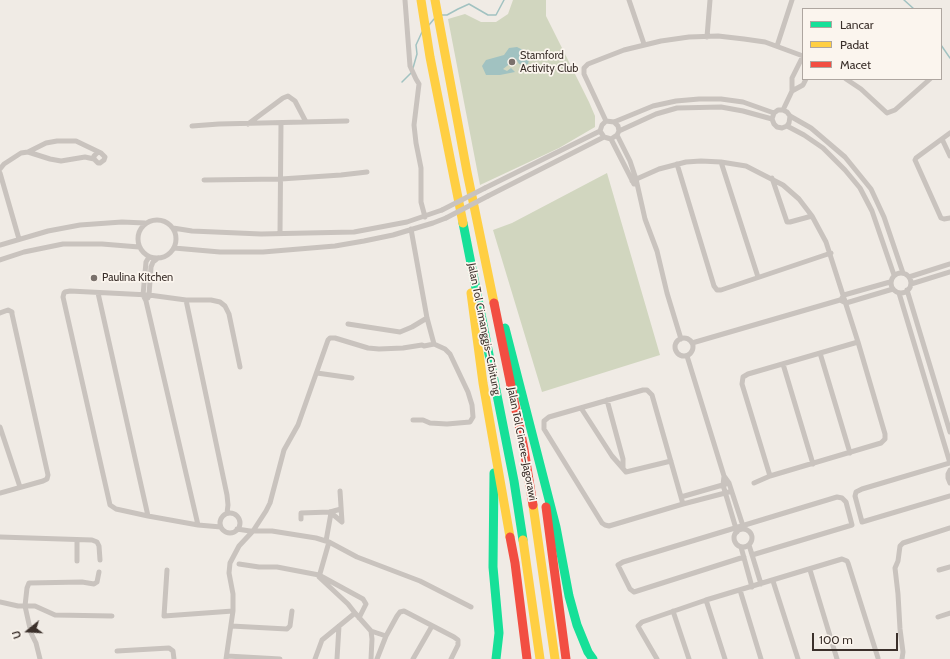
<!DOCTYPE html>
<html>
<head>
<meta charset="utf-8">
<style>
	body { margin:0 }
	#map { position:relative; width:950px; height:659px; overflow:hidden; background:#f0ebe5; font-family:Cabin,sans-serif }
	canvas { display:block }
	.legend { position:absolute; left:802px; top:8px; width:140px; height:72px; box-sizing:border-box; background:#fbf5ee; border:1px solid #aea6a0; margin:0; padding:5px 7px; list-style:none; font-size:12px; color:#3b302b }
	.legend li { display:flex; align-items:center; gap:8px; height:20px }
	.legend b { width:20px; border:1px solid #aea6a0 }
	.north { position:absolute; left:8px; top:611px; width:40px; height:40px; -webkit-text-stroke:3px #fbf5ee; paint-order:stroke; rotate:252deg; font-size:11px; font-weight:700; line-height:16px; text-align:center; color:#3b302b }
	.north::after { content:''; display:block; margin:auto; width:14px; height:18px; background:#3b302b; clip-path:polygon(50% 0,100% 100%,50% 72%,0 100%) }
	.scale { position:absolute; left:812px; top:633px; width:86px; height:18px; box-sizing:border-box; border:2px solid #3b302b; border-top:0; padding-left:5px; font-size:12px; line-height:14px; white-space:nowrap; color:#3b302b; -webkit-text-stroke:3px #fbf5ee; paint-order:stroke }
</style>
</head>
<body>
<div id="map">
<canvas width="950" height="659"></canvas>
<ul class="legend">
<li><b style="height:5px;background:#16e098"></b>Lancar</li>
<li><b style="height:5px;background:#ffcf43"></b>Padat</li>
<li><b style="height:5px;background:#f24e42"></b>Macet</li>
</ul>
<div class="north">U</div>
<div class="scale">100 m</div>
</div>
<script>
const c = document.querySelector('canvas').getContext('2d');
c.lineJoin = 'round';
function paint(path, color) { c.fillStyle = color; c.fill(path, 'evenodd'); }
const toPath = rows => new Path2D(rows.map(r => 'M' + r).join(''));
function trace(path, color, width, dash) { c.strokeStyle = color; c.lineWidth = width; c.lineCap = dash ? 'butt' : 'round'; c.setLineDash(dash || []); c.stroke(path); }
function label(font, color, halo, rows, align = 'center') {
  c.font = font + ' Cabin,sans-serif'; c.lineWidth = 3.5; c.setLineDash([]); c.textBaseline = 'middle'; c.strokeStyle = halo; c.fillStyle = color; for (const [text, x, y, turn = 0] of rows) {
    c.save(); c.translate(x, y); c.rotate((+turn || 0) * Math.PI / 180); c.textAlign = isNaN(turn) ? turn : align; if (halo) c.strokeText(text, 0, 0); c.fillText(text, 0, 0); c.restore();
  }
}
paint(toPath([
	[513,0,546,0,546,16,589,102,595,116,595,127,559,148,480,185,448,19,465,14,481,22,496,22,508,14],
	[607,173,660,355,542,392,493,230,512,223]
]), '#d1d6bf');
paint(toPath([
	[517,47,529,53,530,56,528,64,524,65,519,64,516,59,503,69,507,71,511,68,515,72,500,75,486,75,482,66,486,60,504,55,509,48]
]), '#a1c2c1');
trace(toPath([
	[904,0,914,9],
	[442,15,447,15,458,9,469,4,488,15,496,15,504,0],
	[429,25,434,19],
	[941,45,950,58],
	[413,68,417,54,416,45,422,32],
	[402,82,411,73]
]), '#a1c2c1', 1.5);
trace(toPath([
	[405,0,410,66,416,79,419,84,414,125,416,143,421,168,421,202,425,217],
	[629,0,644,44],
	[707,37,710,0],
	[777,46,792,0],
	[846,79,861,89,887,113,895,110,930,79],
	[792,91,803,85,806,79],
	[783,110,792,91,792,78,803,56],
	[790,116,789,123,787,126,782,128,777,127,774,124,772,119,774,113,778,110,783,110,787,112,790,116,811,128,845,157,871,189,884,217,903,273],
	[606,121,584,74,584,68,588,64,624,50,661,41,689,37,718,36,744,39,765,42,803,56],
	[614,122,618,126,619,131,617,135,630,161,636,179,645,219,657,251,667,293,681,339],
	[248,124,283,98,288,96,295,101,306,122],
	[192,126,219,124,347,121],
	[787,126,804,135,823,148,845,170,860,188,872,211,894,275],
	[619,131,656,114,677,108,721,107,743,111,772,119],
	[950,133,916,158,915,160,941,218,944,219,950,218],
	[617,135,611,139,604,137,600,131,602,125,606,121,614,122,653,106,676,101,699,99,721,99,743,102,774,113],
	[611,139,634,184],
	[942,139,950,156],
	[28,152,50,159,61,161,85,157,94,159,98,163,100,163,104,160,105,157,101,153,98,152,94,156,94,159],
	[721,162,758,277],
	[677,164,714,286,717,290,721,290,831,253],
	[0,169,4,164,21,153,28,152,46,143,57,141,76,141,101,153],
	[0,173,19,239],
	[772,178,787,222,790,222,812,216],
	[204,180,281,179,341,175,367,172],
	[632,181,659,169,686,162,701,161,721,162,746,166,783,185,799,199,812,216,826,242,858,342,885,434,885,439,881,443,770,476,754,483],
	[485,188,600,131],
	[488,196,604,137],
	'138 239a19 19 0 1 1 38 0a19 19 0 1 1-38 0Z',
	[173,228,192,231,261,234,354,232,407,222,442,210],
	[411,229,427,318,434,344,445,349,450,354,468,392,472,405,473,417,470,422,447,424,430,423,423,420,413,420],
	[280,233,281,123],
	[0,245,48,231,80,225,122,222,145,223],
	[174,248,220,252,263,252,335,246,364,241,393,235,433,223,446,218],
	[149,257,146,262,143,295,146,301,198,525],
	[0,260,24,252,63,244,102,244,139,247],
	'891 283a10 10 0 1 1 20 0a10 10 0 1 1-20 0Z',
	[909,277,950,264],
	[911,284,950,272],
	[907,290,950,432],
	[98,293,148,516],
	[899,293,950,463],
	[148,298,149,295,151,267,153,262,158,258],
	[842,298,844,295,890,282],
	[186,300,227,495,228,505,227,513],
	[0,313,8,310,12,312,12,314,48,475,47,479,43,481,0,493],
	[348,324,400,332,412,327,427,318],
	'675 347a9 9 0 1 1 18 0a9 9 0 1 1-18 0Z',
	[692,343,840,300,846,303,893,289],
	[820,353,850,453],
	[687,356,724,476],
	[783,364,813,464],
	[317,373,352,378],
	[643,390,647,390,652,395,683,504,609,526,605,525,602,523,544,429,544,421,549,417,643,390],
	[607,400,623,459,623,468],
	[581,408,612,456,626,472,671,461],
	[0,427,20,487],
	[950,463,862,489,856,492,855,496,862,522,950,496],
	[950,470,948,474,948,478,950,483],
	[770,476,742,384,743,377,748,374,858,342],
	[681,497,726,484],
	[683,504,729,492],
	[330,512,342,522,340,491],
	'220 523a10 10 0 1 1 20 0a10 10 0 1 1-20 0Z',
	[301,519,301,513,330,512,341,509],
	[221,527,198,525,148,516,116,509,110,505,63,297,64,293,65,292,70,291,149,295,186,300,211,300,220,302,225,306,229,314,240,367],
	[237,529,250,531,272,531,316,538,329,542,357,557,420,581,471,607],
	'734 538a9 9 0 1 1 18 0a9 9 0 1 1-18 0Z',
	[737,532,723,485,724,476,729,483,744,529],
	[0,537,92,540,97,542,99,546,100,560],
	[326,541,331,513],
	[329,542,319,577,348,604,355,613,371,631,372,639,371,659],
	[749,545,761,584],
	[741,547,752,587],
	[744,557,634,592,630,589,618,565,623,562,837,497,842,498,846,502,852,525,752,555],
	[77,561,77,540],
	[239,564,259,567,277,567,319,575,363,599,366,604,359,618],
	[167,570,164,616,233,611],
	[810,570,837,659],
	[939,570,950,567],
	[99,572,97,582,94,584,82,582,29,583,27,588,25,606,35,606,55,615,112,616],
	[773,581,798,659],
	[740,590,761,659],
	[706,600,725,659],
	[0,602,18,606,25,606,31,633,36,643,40,659],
	[673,611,689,659],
	[938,617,950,613],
	[231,626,287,629,290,626,292,611],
	[371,631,386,636],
	[117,651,169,648,173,651,174,659],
	[227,656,280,659],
	[226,659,233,611,233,594,229,573,230,563,239,546,253,531,266,511,270,503,284,450,298,425,328,340,330,338,335,338,368,348,379,349,403,348,422,345,424,346,434,344],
	[315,659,322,640,355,613],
	[337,659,339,626],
	[377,659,386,636,397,616,400,612,404,611,454,637,458,640,458,645,451,659],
	[413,659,432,626],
	[657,659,639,628,638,626,642,622,706,600,842,559,847,561,848,563,878,658],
	[902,659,903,652,900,629,898,594,895,568,898,561,900,546,903,543,950,528]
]), '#c9c3be', 5);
trace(toPath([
	[463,223,514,481,523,540],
	[505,328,556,527,569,596,577,625,588,652,593,659],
	[494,473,493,567,499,633,496,659]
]), '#16e098', 9);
trace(toPath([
	[421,0,430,57,463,223],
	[435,0,467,172,494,303],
	[471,293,483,383,510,537],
	[533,505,555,659],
	[523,540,540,659]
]), '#ffcf43', 9);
trace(toPath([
	[494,303,524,449,533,505],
	[546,507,566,659],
	[510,537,515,563,527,659]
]), '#f24e42', 9);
trace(toPath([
	[442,210,485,188],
	[446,218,488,196]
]), '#c9c3be', 5);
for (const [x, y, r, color] of [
	[512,62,4,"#7a716c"],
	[94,278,4,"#7a716c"]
]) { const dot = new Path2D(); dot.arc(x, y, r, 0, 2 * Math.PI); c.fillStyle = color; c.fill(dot); trace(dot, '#fbf5ee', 1.5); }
label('11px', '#3b302b', '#fbf5ee', [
	["Stamford",520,56],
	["Activity Club",520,69],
	["Paulina Kitchen",102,278]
], 'left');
label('11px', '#3b302b', '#fbf5ee', [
	["Jalan Tol Cimanggis–Cibitung",484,329,79],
	["Jalan Tol Cinere–Jagorawi",522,444,79]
]);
</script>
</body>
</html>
